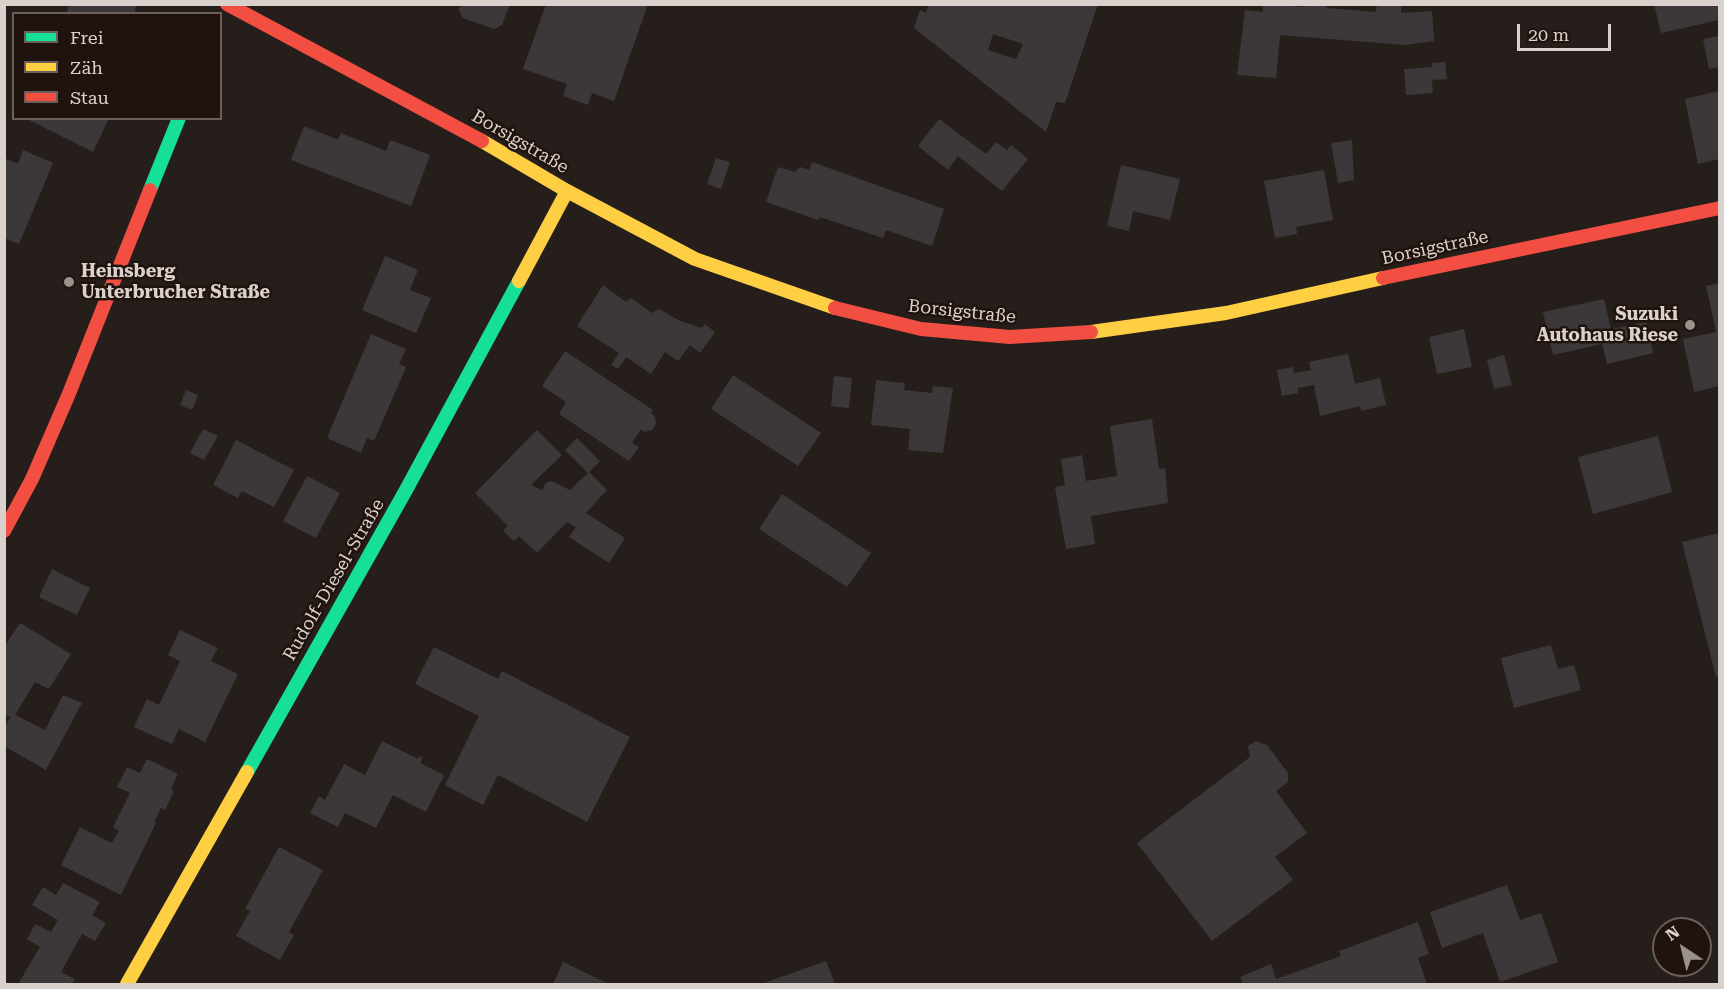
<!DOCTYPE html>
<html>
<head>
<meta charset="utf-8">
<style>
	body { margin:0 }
	#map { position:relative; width:1724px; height:989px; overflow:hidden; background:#261e1b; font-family:"Roboto Serif",serif }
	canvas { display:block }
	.frame { position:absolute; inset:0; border:6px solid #dad0cc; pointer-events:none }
	.legend { position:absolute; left:12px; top:12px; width:210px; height:108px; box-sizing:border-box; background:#20130e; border:2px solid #6a5f5a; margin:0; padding:8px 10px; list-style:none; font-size:18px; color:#dad0cc }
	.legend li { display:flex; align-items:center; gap:12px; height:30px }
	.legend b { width:30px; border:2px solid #6a5f5a }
	.north { position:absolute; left:1652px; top:917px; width:60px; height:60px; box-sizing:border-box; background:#20130e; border:2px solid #6a5f5a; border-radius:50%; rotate:325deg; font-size:16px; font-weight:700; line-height:24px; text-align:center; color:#dad0cc }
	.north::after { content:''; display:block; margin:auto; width:21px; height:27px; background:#9b928e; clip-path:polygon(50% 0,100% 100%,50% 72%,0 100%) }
	.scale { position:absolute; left:1517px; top:24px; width:94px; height:27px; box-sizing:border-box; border:3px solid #dad0cc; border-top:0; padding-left:8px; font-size:18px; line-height:21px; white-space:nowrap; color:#dad0cc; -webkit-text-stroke:4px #20130e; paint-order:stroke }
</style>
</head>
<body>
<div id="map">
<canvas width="1724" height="989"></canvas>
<div class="frame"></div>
<ul class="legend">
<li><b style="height:8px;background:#16e098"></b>Frei</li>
<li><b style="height:8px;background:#ffcf43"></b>Zäh</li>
<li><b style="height:8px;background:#f24e42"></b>Stau</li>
</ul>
<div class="north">N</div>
<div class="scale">20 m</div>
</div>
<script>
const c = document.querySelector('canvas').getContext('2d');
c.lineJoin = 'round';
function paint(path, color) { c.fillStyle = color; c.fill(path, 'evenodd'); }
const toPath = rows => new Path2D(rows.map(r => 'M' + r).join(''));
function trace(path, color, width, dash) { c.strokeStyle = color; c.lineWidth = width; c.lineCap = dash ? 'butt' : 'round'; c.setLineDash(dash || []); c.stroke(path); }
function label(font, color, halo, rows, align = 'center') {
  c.font = font + ' "Roboto Serif",serif'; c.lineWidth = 5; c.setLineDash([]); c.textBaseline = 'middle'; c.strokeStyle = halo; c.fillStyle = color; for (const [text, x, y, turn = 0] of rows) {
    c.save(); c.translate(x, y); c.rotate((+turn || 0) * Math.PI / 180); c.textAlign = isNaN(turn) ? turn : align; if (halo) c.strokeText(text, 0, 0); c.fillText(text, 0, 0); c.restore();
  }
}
paint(toPath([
	[69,4,137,4,134,14,73,14,67,11],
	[461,4,510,4,502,25,494,29,463,18,459,10],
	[546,4,648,4,614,101,592,93,588,105,563,96,567,84,523,69],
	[929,4,1098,4,1065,103,1056,102,1046,132,914,28,920,10,926,13],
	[993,34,1023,44,1016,59,988,50],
	[1263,4,1305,7,1305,4,1327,4,1327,8,1376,12,1377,4,1401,4,1401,13,1432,11,1434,41,1404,45,1280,35,1276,78,1237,75,1245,10,1263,12],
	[1654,4,1719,4,1719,20,1661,33],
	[1719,36,1719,67,1709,69,1703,39],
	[1445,62,1447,79,1432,80,1433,93,1406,95,1404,69,1432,67,1432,63],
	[1719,91,1719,159,1698,164,1685,99],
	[25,118,109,118,93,152],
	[939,119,986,154,996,142,1007,150,1011,145,1028,159,1002,191,958,156,948,170,918,146],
	[304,126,338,140,341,133,386,151,390,140,430,155,411,206,291,160],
	[1352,140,1354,180,1338,183,1331,143],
	[23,150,53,163,19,244,4,238,4,158,18,164],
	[716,158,730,162,721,189,707,184],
	[812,162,944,209,932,246,886,230,883,238,820,217,818,220,766,202,778,167,795,172,800,167,809,170],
	[1121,165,1180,179,1170,220,1133,211,1129,231,1107,226],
	[1324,170,1333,220,1296,227,1297,234,1275,238,1264,181],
	[385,256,418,270,410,290,431,298,416,333,362,310],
	[1719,283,1719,386,1694,392,1683,339,1716,332,1706,286],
	[603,285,626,302,631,298,652,313,659,309,680,321,702,328,705,324,715,332,700,353,690,345,678,361,665,352,651,374,626,357,618,369,611,365,619,353,577,326],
	[1604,299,1611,329,1646,322,1653,353,1607,364,1602,344,1553,355,1543,312],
	[1464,329,1472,367,1437,374,1429,337],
	[371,334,406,349,399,364,406,367,374,441,367,438,361,453,327,438],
	[565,351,653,410,651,413,655,416,656,424,652,430,644,432,641,429,632,443,639,447,629,461,559,414,566,402,542,386],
	[1348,354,1355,384,1380,378,1386,405,1361,411,1360,406,1320,416,1314,385,1298,388,1298,393,1282,396,1277,370,1293,367,1294,373,1311,370,1309,362],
	[1504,355,1512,385,1494,389,1487,360],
	[733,375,821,433,798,466,711,409],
	[834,376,852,378,849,408,831,406],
	[876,380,905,383,904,390,932,393,933,386,953,388,943,453,908,450,910,429,871,425],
	[186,390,198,395,192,410,180,405],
	[1152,419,1159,469,1165,468,1168,503,1091,516,1095,544,1066,549,1055,487,1065,485,1061,459,1082,455,1086,481,1117,476,1110,426],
	[203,429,218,436,204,460,190,453],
	[537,430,562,455,531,485,542,490,546,483,551,481,570,490,588,473,565,450,577,438,600,461,589,472,607,490,586,513,625,538,609,563,569,537,576,527,567,522,537,553,519,536,514,541,503,531,508,526,475,493],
	[1658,436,1672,492,1593,514,1578,457],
	[236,440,294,470,274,507,242,491,238,498,213,485],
	[307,476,340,493,316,538,283,521],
	[782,494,871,553,847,587,759,529],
	[1719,533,1719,676,1716,677,1682,542],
	[52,569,90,588,77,615,39,597],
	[20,623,71,654,49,689,35,682,15,715,45,730,63,695,82,703,46,770,4,746,4,728,11,717,4,714,4,647],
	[180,630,218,648,211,661,238,674,205,742,179,729,172,744,134,727,147,699,159,705,180,661,168,655],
	[1551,645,1558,669,1574,665,1581,690,1514,708,1501,658],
	[434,647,498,679,502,671,630,737,587,822,498,775,483,805,445,785,479,716,415,684],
	[382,741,418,759,419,756,423,758,420,763,444,775,426,812,393,795,376,828,345,813,338,827,310,813,319,796,325,800,344,764,365,775],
	[1256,741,1267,745,1288,773,1288,782,1276,791,1307,833,1275,857,1293,880,1212,941,1137,843,1250,757,1248,746],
	[147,759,178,774,171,789,174,791,165,810,161,808,154,822,156,823,121,895,61,865,80,827,112,843,119,831,113,827,130,793,117,787,127,767,140,773],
	[279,847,323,870,289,932,294,935,280,960,236,936,250,911,245,909],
	[63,883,100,902,92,915,106,923,95,941,82,934,61,972,75,979,72,984,18,984,40,947,27,939,35,924,51,932,58,920,32,905,43,887,56,895],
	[1507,885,1520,920,1541,913,1558,962,1500,982,1483,933,1442,948,1430,912],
	[1418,922,1429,954,1418,958,1427,984,1243,984,1240,977,1271,964,1276,979,1341,956,1339,951],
	[826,961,835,984,761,984],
	[563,962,607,983,607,984,553,984]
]), '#3c383a');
trace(toPath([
	[150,190,179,118],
	[247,772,406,490,519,281]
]), '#16e098', 14);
trace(toPath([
	[482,141,567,191,695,259,835,308],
	[519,281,567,191],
	[1091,332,1226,313,1383,278],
	[127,984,247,772]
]), '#ffcf43', 14);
trace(toPath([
	[227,4,482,141],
	[1383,278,1720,208],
	[835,308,921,329,1010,337,1091,332],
	[4,531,32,479,68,396,150,190]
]), '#f24e42', 14);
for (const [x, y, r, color] of [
	[69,282,6,"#9b928e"],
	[1690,325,6,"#9b928e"]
]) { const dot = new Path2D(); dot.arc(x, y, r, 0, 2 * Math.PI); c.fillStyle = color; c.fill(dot); trace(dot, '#20130e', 2); }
label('18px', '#dad0cc', '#20130e', [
	["Borsigstraße",520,142,30],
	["Borsigstraße",1435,248,-12],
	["Borsigstraße",962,312,6],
	["Rudolf-Diesel-Straße",334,580,-60]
]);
label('bold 18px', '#dad0cc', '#20130e', [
	["Heinsberg",81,272],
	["Unterbrucher Straße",81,293],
	["Suzuki",1678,315,"right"],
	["Autohaus Riese",1678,336,"right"]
], 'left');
</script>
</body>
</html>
